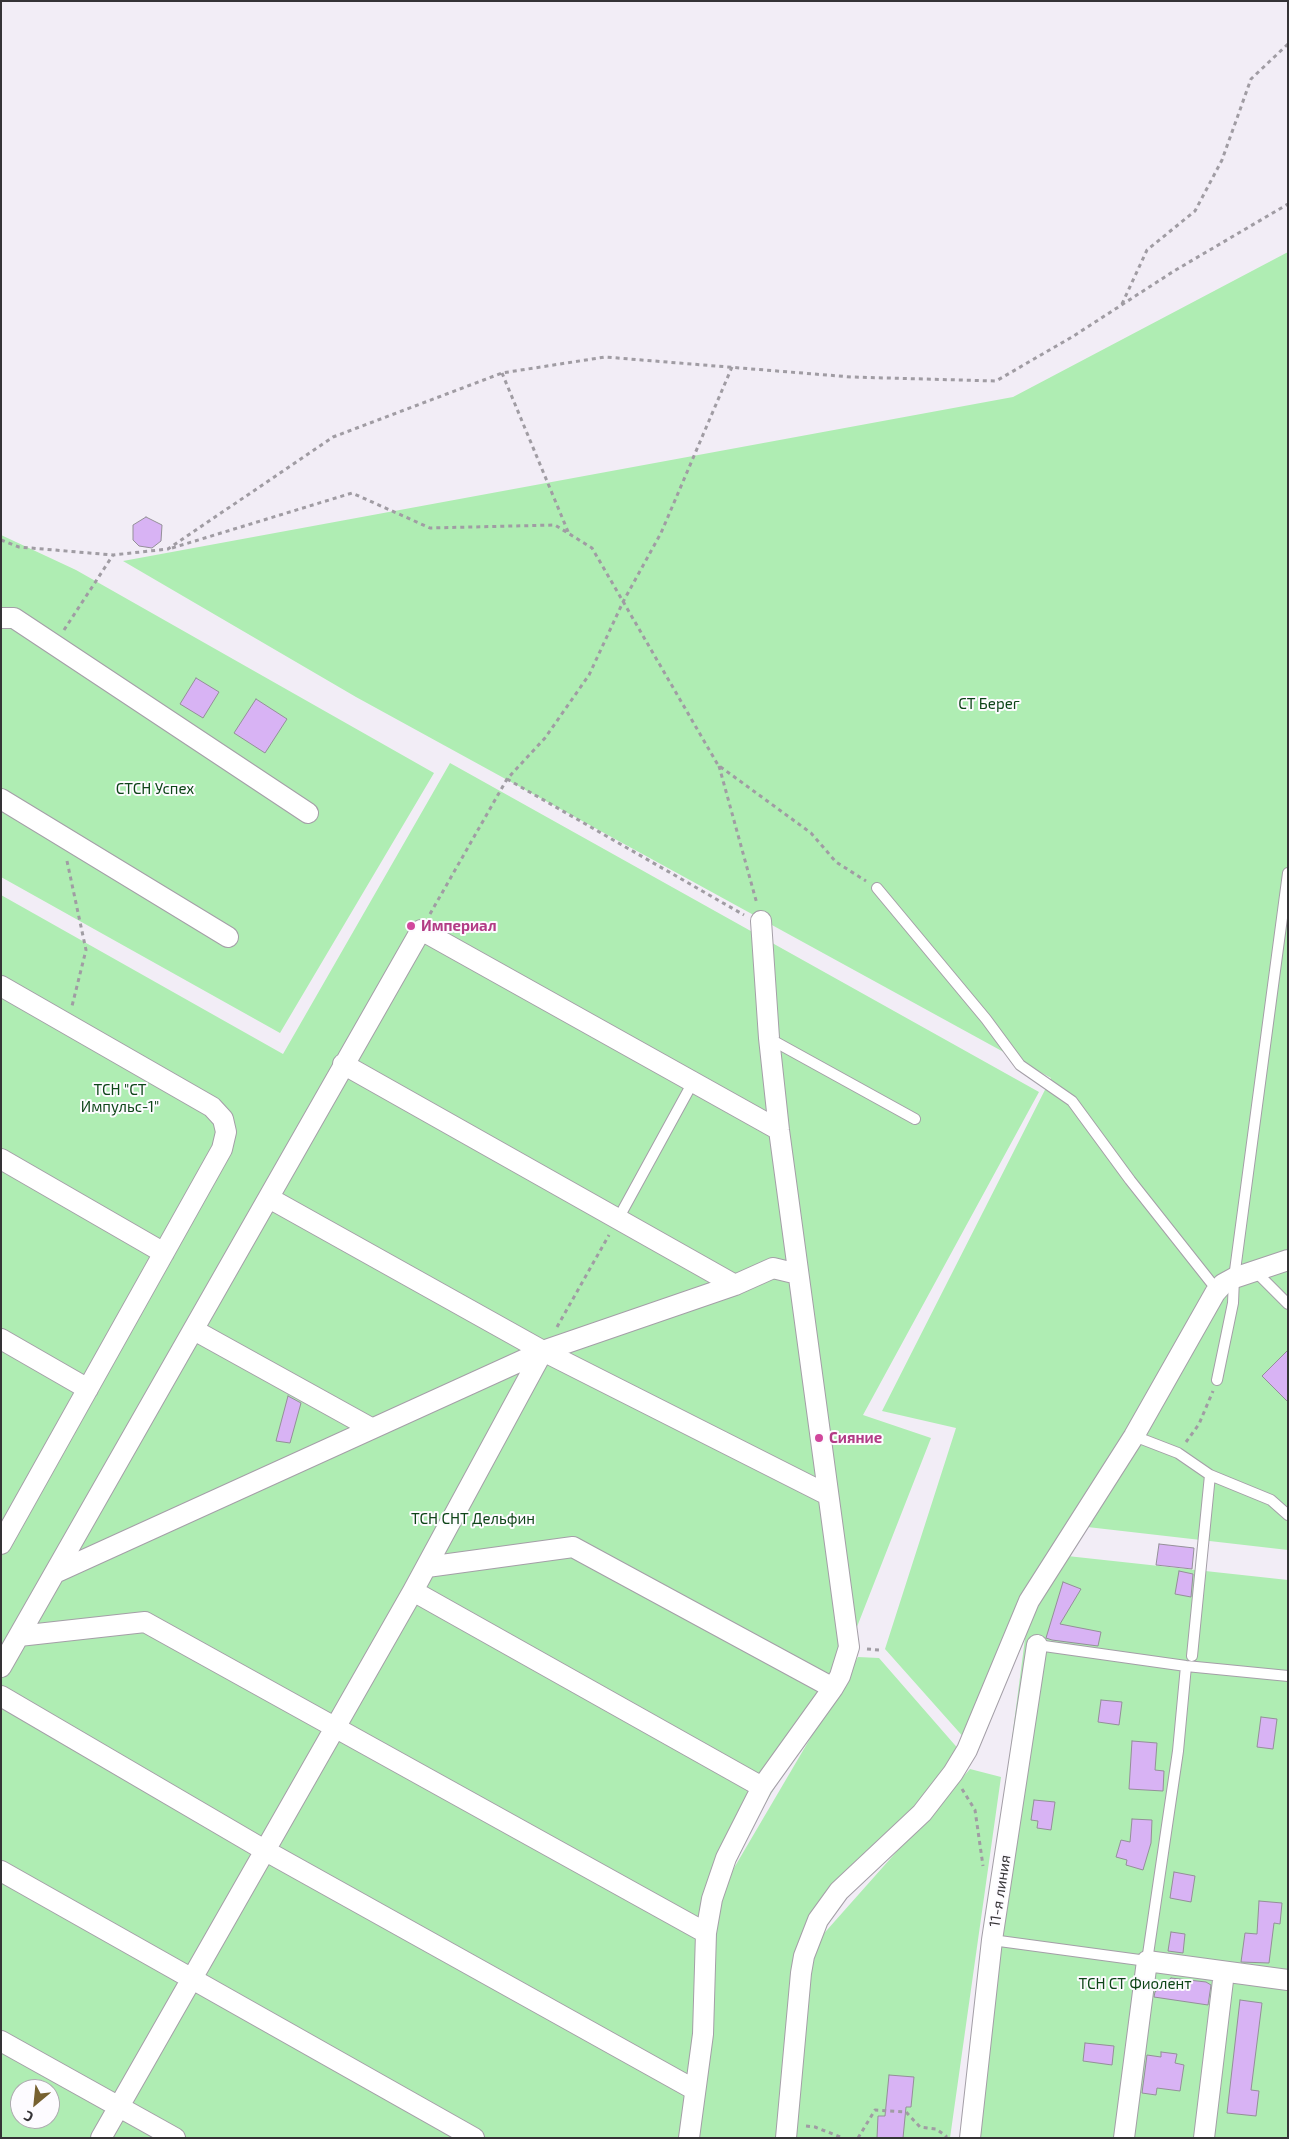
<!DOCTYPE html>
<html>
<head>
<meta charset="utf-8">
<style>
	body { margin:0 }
	#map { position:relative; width:1289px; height:2139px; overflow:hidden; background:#f2edf6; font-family:"Exo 2",sans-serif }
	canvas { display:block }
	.frame { position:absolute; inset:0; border:2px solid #353336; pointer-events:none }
	.north { position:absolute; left:10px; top:2079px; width:50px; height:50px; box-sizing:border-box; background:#fdfbff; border:1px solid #adabaf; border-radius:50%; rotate:208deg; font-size:14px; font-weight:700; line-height:20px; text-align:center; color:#353336 }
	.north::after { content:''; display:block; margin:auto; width:18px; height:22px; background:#776130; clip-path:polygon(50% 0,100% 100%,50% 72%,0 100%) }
</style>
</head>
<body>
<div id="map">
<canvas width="1289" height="2139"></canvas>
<div class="frame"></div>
<div class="north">С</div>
</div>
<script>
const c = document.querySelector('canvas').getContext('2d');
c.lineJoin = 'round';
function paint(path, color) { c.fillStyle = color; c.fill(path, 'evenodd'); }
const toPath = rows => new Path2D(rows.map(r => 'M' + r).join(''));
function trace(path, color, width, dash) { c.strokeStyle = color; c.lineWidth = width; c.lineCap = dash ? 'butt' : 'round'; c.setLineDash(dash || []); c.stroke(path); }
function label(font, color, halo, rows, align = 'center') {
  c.font = font + ' "Exo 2",sans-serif'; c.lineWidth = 4; c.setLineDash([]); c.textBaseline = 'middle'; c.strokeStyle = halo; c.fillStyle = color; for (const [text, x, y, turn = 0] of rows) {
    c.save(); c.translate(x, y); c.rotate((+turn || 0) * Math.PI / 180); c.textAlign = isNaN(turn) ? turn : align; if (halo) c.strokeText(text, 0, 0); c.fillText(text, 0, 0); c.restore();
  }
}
paint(toPath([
	[1288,252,1288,1550,1070,1525,966,1740,885,1649,956,1428,882,1411,1051,1078,356,697,123,561,1013,397],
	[1,535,76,570,434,773,280,1033,1,877],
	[450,763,1039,1092,863,1415,931,1438,833,1688,719,1883,682,2138,1,2138,1,895,283,1054],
	[20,2089,50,2089,50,2119,20,2119],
	[1058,1555,1288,1580,1288,2138,960,2138,1026,1631],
	[858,1657,879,1658,961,1752,803,1938,779,2138,696,2138,715,1934,724,1885],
	[970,1769,1001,1777,950,2138,790,2138,811,1948]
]), '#afedb3');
const building = toPath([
	[146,517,162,525,161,541,152,548,139,546,133,540,133,525,146,517],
	[196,678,219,692,203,718,180,704,196,678],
	[256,699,287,719,265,753,234,733,256,699],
	[1288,1350,1288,1402,1262,1376,1288,1350],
	[288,1396,301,1403,290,1443,276,1441,288,1396],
	[1159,1544,1194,1548,1192,1569,1156,1565,1159,1544],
	[1179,1571,1193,1574,1191,1597,1175,1594,1179,1571],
	[1063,1582,1081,1589,1060,1624,1101,1632,1098,1646,1052,1640,1046,1638,1063,1582],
	[1101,1700,1122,1702,1119,1725,1098,1722,1101,1700],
	[1261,1717,1277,1719,1273,1749,1257,1747,1261,1717],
	[1132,1741,1157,1743,1155,1770,1164,1771,1163,1791,1129,1789,1132,1741],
	[1034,1800,1055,1802,1051,1830,1037,1828,1038,1821,1031,1820,1034,1800],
	[1132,1819,1152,1820,1151,1843,1143,1870,1126,1865,1127,1860,1116,1857,1121,1840,1130,1842,1132,1819],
	[1174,1872,1195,1876,1191,1902,1170,1898,1174,1872],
	[1259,1901,1282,1903,1280,1924,1274,1923,1269,1963,1241,1962,1245,1933,1257,1934,1259,1901],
	[1171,1932,1185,1934,1183,1953,1168,1951,1171,1932],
	[1171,1978,1206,1982,1211,1985,1208,2005,1154,1997,1155,1992,1171,1978],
	[1240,2000,1262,2003,1251,2090,1259,2091,1256,2116,1227,2113,1240,2000],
	[1085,2043,1114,2046,1112,2065,1083,2061,1085,2043],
	[1161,2052,1177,2054,1175,2063,1184,2065,1180,2091,1157,2088,1156,2095,1142,2093,1147,2055,1161,2057,1161,2052],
	[889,2075,914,2077,911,2107,906,2107,903,2138,877,2138,878,2116,885,2116,889,2075]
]);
paint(building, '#d8b3f4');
trace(building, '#949098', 1);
const lane = toPath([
	[877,888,986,1019,1020,1065,1072,1101,1130,1180,1217,1290],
	[770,1039,915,1119],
	[618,1219,693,1082],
	[1256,1272,1288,1304],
	[1217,1380,1233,1303,1234,1278,1288,873],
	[1134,1436,1178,1453,1210,1475,1271,1500,1288,1515],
	[1037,1645,1186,1666,1288,1676],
	[1192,1656,1210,1475],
	[992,1940,1147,1961,1178,1751,1186,1666]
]);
const street = toPath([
	[1,618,14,618,308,813],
	[1,799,228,937],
	[1,986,212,1107,223,1119,226,1132,222,1149,1,1544],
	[343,1064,735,1285],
	[1,1159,164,1253],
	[269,1198,543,1351,828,1495],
	[194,1330,371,1428],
	[1,1339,88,1389],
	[427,1567,573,1547,833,1688],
	[55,1573,543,1351,735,1285,773,1268,798,1274],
	[413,1591,762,1787],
	[19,1636,145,1622,706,1933],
	[1,1667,421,930,779,1130],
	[1,1696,266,1851,695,2090],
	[1,1871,474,2138],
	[1,2041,175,2138],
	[101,2138,413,1591,543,1351],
	[689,2138,703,2034,706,1933,712,1899,726,1858,762,1787,833,1688,840,1676,849,1647,779,1130,769,1038,761,921],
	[786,2138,801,1973,804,1956,818,1920,839,1891,922,1813,953,1773,967,1750,1029,1601,1134,1436,1215,1293,1223,1284,1234,1278,1288,1260],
	[970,2138,992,1940,1037,1645],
	[1124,2138,1147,1961,1288,1980],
	[1204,2138,1224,1972]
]);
trace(lane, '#a49fa7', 12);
trace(street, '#a49fa7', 22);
trace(toPath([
	[1122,304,1147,250,1195,211,1222,160,1251,79,1288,44],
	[502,373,569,534],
	[1,540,19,547,113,555,168,549,333,437,502,373,605,357,851,377,996,381,1072,337,1174,271,1288,204],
	[172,548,352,493,430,528,555,525,592,548,718,765,811,833,836,862,866,881],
	[64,630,113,555],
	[719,766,757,904],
	[507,779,744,915],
	[67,861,86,950,72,1006],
	[430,914,507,779,545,738,589,675,623,602,661,533,732,367],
	[557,1327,609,1235],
	[1186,1442,1199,1424,1213,1391],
	[867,1649,879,1650],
	[962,1789,975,1810,983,1866],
	[806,2126,815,2127,843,2138],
	[858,2138,875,2110,906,2112,920,2127,936,2129,946,2136,946,2138]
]), '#a09ca3', 3, [4, 4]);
trace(lane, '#fff', 10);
trace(street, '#fff', 20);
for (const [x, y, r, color] of [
	[411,926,5,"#d1479c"],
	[819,1438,5,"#d1479c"]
]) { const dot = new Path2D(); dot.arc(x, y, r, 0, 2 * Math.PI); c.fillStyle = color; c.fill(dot); trace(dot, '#fdfbff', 2); }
label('15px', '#0e4518', '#fdfbff', [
	["СТ Берег",989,704],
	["СТСН Успех",155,789],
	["ТСН \"СТ",120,1090],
	["Импульс-1\"",120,1107],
	["ТСН СНТ Дельфин",473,1519],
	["ТСН СТ Фиолент",1135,1984]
]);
label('bold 15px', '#b23c85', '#fdfbff', [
	["Империал",421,926],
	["Сияние",829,1438]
], 'left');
label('15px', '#353336', '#fdfbff', [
	["11-я линия",1000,1891,-81]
]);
</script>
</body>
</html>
